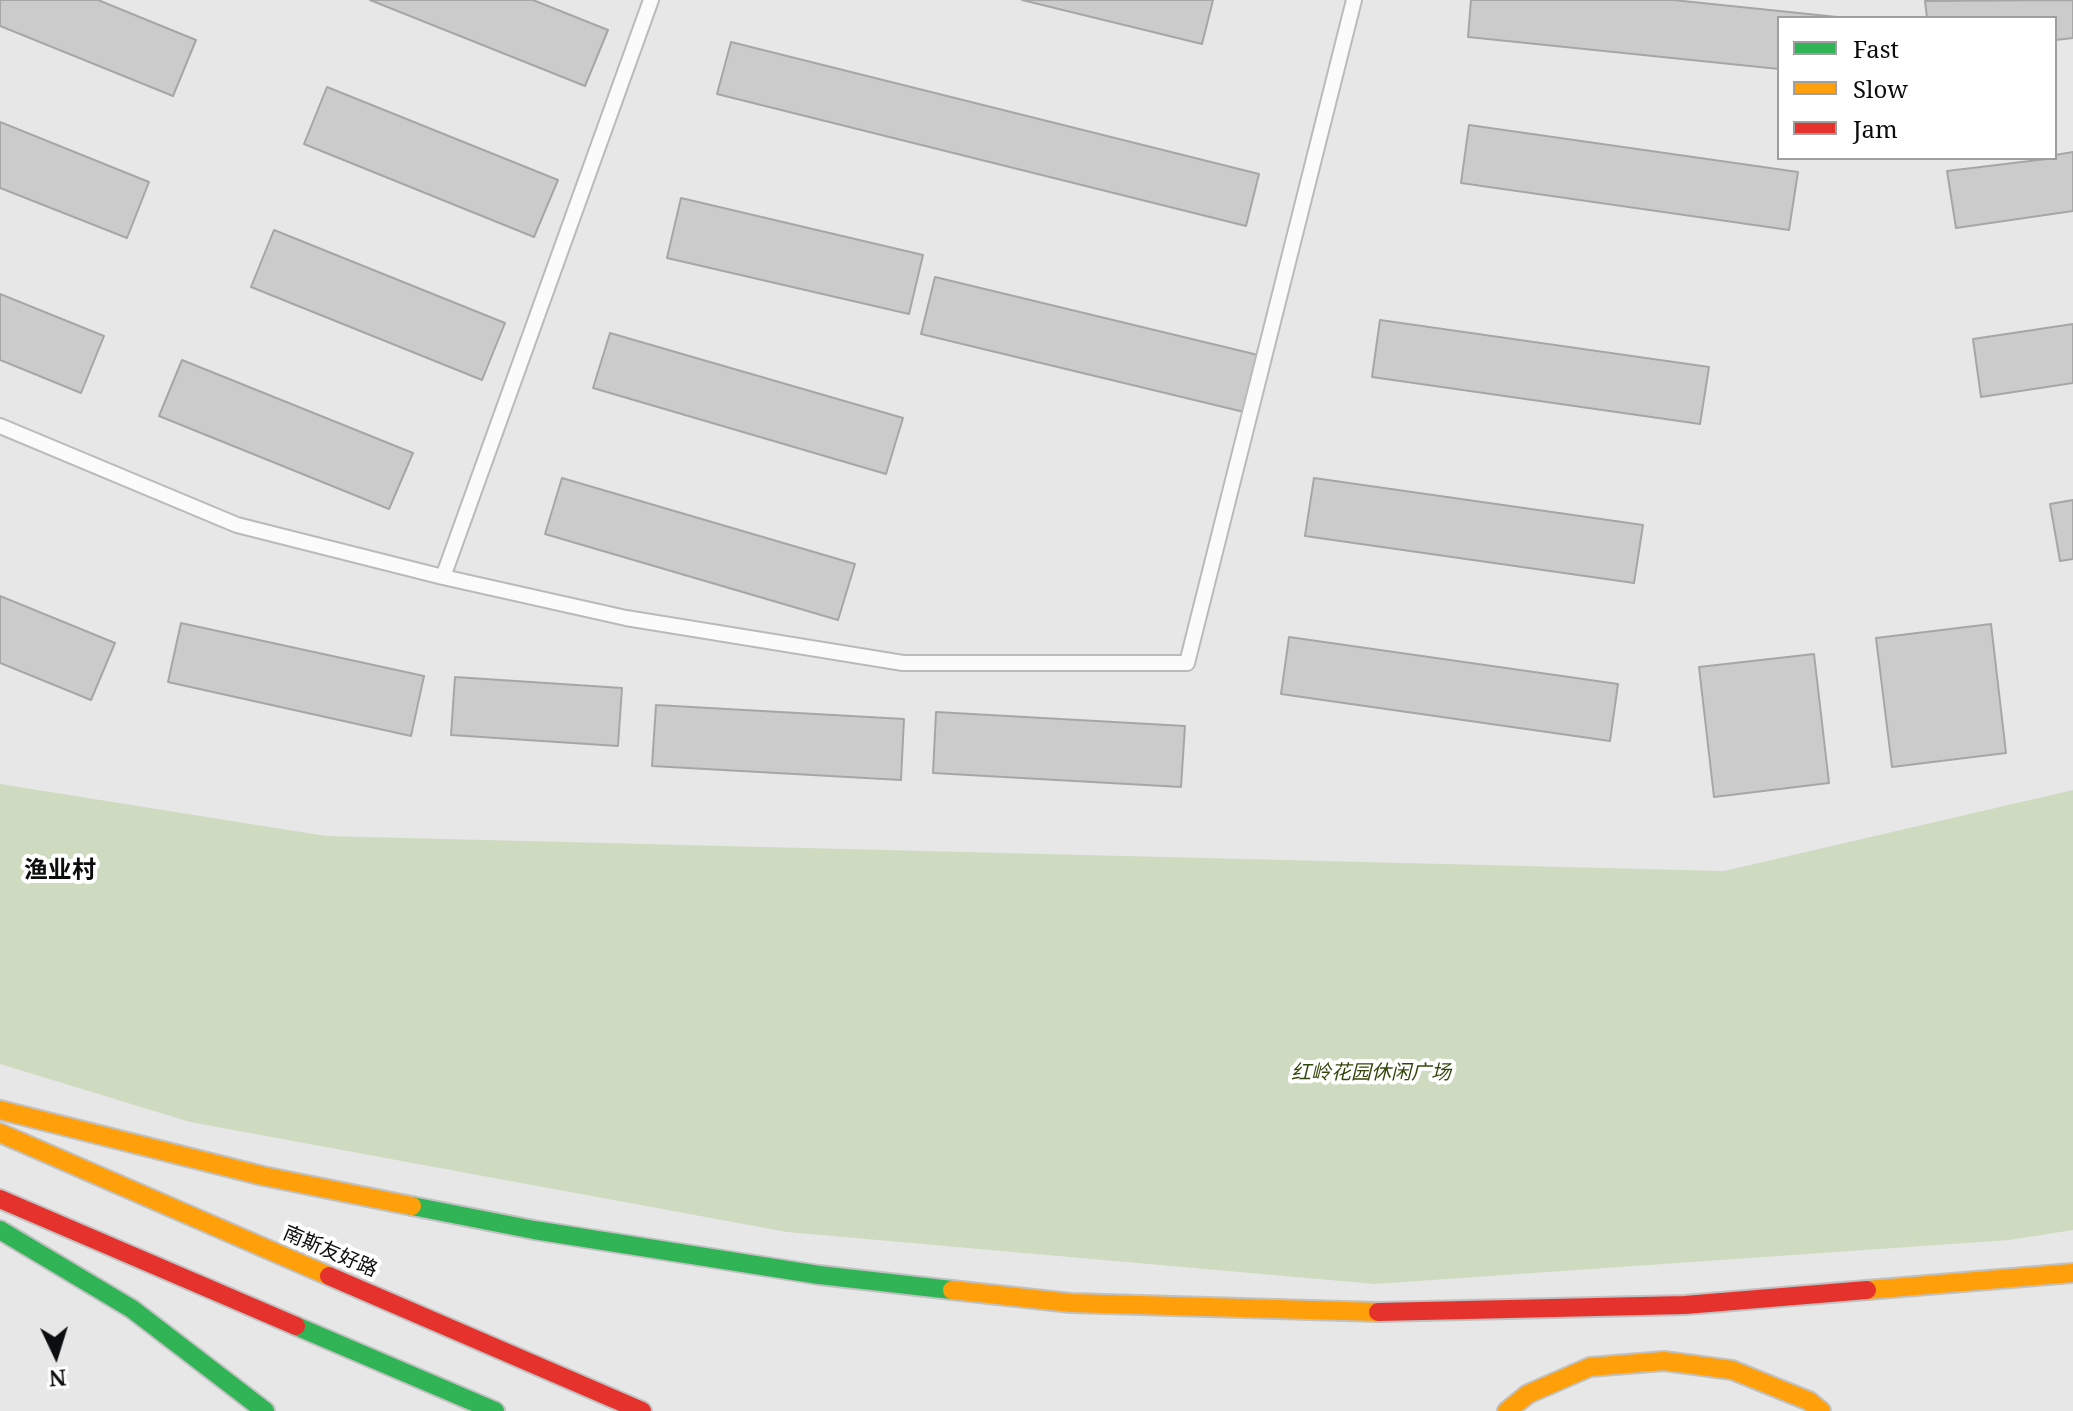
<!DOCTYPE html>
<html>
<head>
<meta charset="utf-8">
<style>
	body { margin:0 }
	#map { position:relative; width:2073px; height:1411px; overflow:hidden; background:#e7e7e8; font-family:"Noto Serif",serif }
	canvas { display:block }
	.legend { position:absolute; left:1777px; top:16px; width:280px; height:144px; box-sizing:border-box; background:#fff; border:2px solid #9e9e9f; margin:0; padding:10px 14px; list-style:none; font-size:24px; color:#0c0d0e }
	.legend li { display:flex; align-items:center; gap:16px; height:40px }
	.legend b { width:40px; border:2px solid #9e9e9f }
	.north { position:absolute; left:16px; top:1315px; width:80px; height:80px; -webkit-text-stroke:6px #fff; paint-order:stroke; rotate:176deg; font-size:22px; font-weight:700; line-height:32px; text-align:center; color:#0c0d0e }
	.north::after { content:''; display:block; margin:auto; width:28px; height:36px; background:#0c0d0e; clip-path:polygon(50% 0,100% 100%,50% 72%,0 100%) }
</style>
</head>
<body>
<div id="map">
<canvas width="2073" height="1411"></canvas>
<ul class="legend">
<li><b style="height:10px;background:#30b455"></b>Fast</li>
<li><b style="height:10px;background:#ff9f0a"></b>Slow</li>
<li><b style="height:10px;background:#e5322d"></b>Jam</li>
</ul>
<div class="north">N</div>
</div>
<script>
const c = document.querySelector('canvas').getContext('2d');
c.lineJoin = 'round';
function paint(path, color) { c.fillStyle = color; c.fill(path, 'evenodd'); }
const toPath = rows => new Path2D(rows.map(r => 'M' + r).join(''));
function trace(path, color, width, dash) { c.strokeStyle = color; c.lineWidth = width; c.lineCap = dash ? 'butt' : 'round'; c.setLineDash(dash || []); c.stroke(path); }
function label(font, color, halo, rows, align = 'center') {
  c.font = font + ' "Noto Serif","Noto Sans SC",serif'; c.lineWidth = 8; c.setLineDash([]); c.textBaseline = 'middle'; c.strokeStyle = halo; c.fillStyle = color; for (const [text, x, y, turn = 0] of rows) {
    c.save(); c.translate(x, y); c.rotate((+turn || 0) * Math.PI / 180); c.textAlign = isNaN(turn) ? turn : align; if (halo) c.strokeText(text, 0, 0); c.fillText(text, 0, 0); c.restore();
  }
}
paint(toPath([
	[0,784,326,836,1724,871,2073,790,2073,1230,2009,1240,1375,1284,787,1232,190,1122,0,1064]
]), '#cfdbc0');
const building = toPath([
	[0,0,98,0,196,40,173,96,0,26,0,0],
	[370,0,533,0,608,30,585,86,370,0],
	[1022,0,1213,0,1202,44,1022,0],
	[1471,0,1673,0,1847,18,1779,18,1779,69,1468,37,1471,0],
	[2073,0,2073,38,2055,40,2055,18,1927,18,1925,1,2073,0],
	[731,42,1259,174,1246,226,717,94,731,42],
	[327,87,558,180,534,237,304,144,327,87],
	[0,122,149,182,127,238,0,188,0,122],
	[1469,125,1798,172,1789,230,1461,183,1469,125],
	[2073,152,2073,211,1956,228,1947,171,2055,158,2055,155,2073,152],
	[681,198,923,255,909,314,667,258,681,198],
	[274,230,505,323,482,380,251,287,274,230],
	[935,277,1258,355,1244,412,921,334,935,277],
	[0,294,104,336,81,393,0,360,0,294],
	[1380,320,1709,367,1700,424,1372,377,1380,320],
	[2073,324,2073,383,1981,397,1973,339,2073,324],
	[610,333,903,418,886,474,593,388,610,333],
	[182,360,413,453,389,509,159,416,182,360],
	[562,478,855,564,838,620,545,534,562,478],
	[1314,478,1643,525,1634,583,1305,536,1314,478],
	[2073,500,2073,559,2060,561,2050,504,2073,500],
	[0,596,115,643,91,700,0,663,0,596],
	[181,623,424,676,411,736,168,682,181,623],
	[1991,624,2006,753,1892,767,1876,638,1991,624],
	[1289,637,1618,684,1610,741,1281,694,1289,637],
	[1814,654,1829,783,1714,797,1699,667,1814,654],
	[455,677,622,688,618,746,451,735,455,677],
	[656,705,904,719,901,780,652,766,656,705],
	[936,712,1185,726,1181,787,933,773,936,712]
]);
paint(building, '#cccbcb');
trace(building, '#a7a6a7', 2);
const lane = toPath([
	[0,426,237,525,443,577,651,0],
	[443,577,626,618,903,663,1187,663,1354,0]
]);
const fast = toPath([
	[412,1206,534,1230,819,1275,952,1290],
	[0,1230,132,1309,265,1411],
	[296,1326,495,1411]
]);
const slow = toPath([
	[0,1110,263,1176,412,1206],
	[0,1133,329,1276],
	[952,1290,1071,1303,1378,1312],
	[1867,1290,2073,1273],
	[1507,1411,1528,1394,1590,1367,1664,1361,1732,1370,1809,1401,1821,1411]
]);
const jam = toPath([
	[0,1199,296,1326],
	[329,1276,642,1411],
	[1378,1312,1685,1305,1867,1290]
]);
trace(lane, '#bababb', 18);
trace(fast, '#c1c1c2', 22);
trace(slow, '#c1c1c2', 22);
trace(jam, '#c1c1c2', 22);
trace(lane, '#fbfbfc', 14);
trace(fast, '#30b455', 18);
trace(slow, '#ff9f0a', 18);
trace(jam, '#e5322d', 18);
label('italic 20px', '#32470b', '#fff', [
	["红岭花园休闲广场",1371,1073]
]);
label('20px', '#0c0d0e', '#fff', [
	["南斯友好路",330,1252,23]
]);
label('bold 24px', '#0c0d0e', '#fff', [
	["渔业村",60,871]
]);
</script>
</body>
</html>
